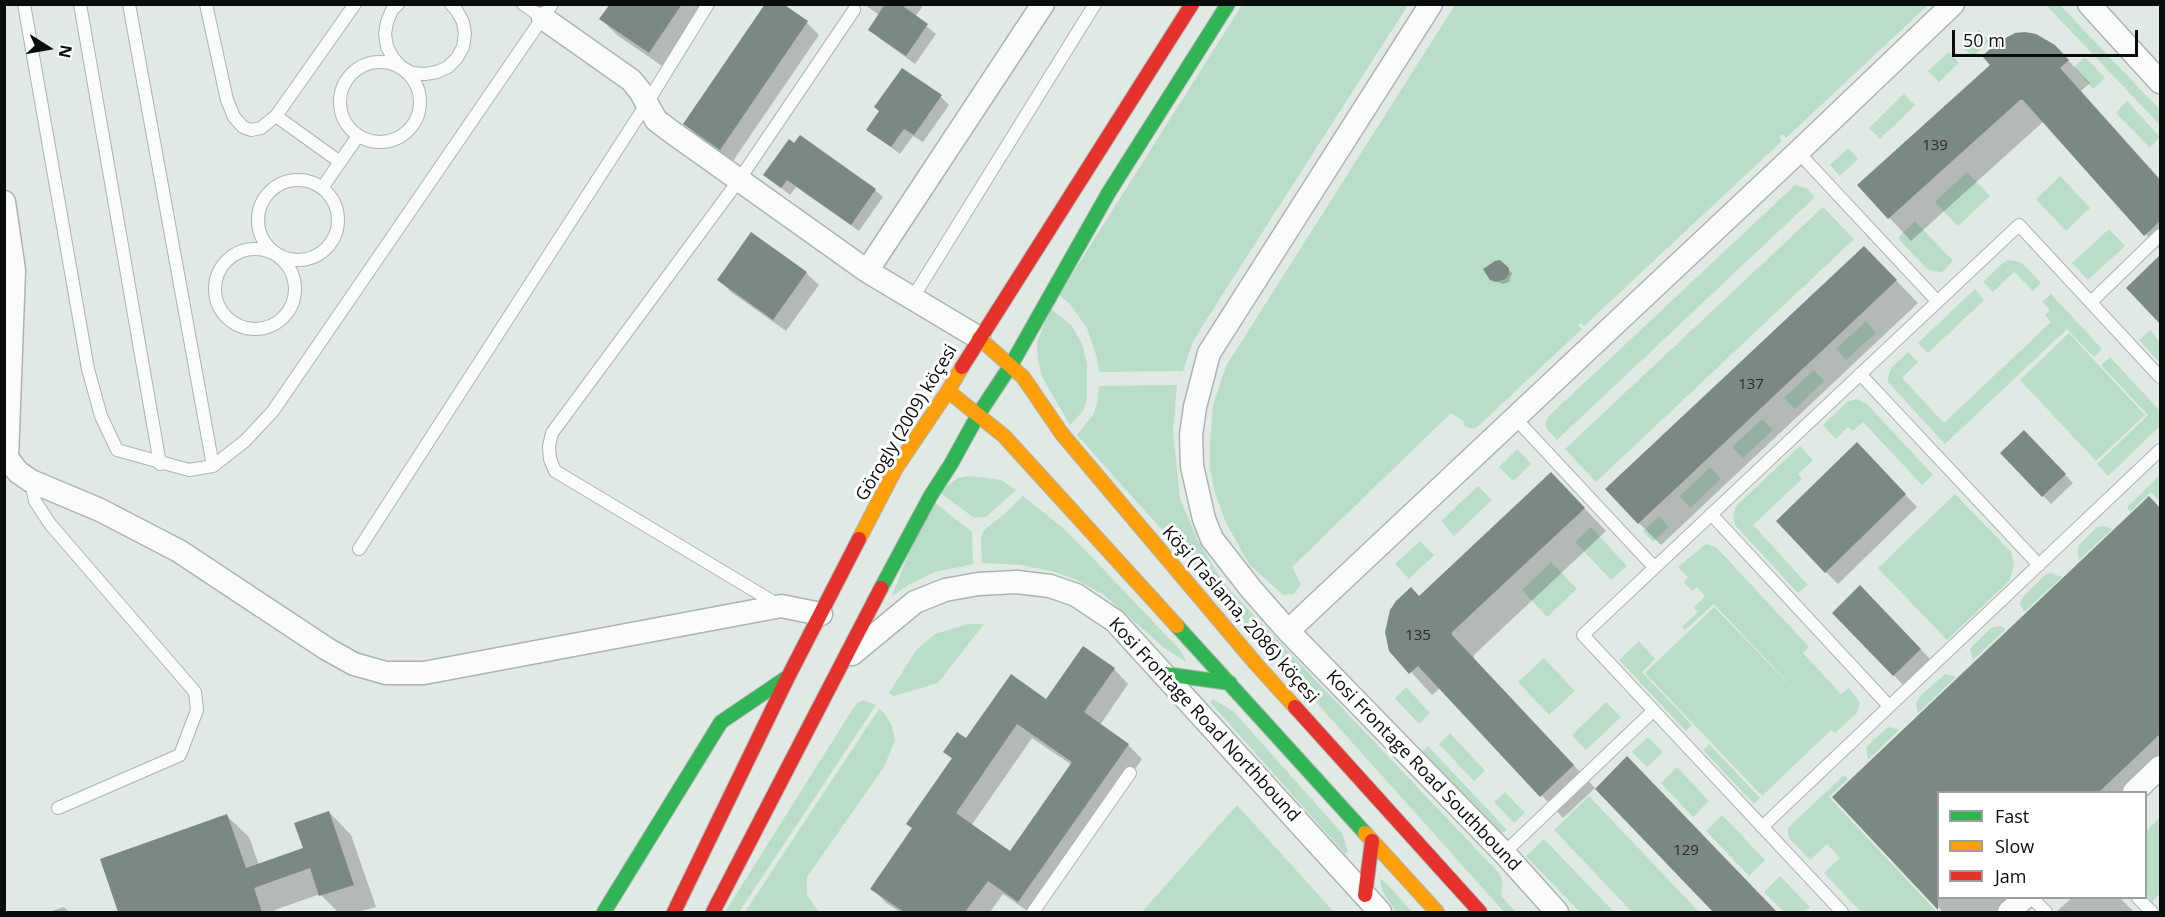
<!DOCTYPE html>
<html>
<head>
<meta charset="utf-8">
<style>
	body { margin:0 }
	#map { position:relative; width:2165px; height:917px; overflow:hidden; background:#e0e9e3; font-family:"Open Sans",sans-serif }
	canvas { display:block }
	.frame { position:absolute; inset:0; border:6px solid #090e0b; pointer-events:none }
	.legend { position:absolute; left:1937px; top:791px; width:210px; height:108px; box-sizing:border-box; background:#fff; border:2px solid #9d9f9d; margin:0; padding:8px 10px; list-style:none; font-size:18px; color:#090e0b }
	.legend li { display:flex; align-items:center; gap:12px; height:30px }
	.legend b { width:30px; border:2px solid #9d9f9d }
	.north { position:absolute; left:18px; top:18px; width:60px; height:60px; -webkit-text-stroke:4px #fff; paint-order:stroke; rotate:101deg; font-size:16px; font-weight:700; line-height:24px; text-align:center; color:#090e0b }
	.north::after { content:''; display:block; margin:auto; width:21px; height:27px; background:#090e0b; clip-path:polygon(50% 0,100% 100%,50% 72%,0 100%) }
	.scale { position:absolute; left:1952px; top:30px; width:186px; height:27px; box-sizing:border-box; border:3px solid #090e0b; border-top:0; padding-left:8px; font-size:18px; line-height:21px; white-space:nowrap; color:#090e0b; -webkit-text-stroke:4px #fff; paint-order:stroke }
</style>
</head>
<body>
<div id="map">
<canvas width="2165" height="917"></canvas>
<div class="frame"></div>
<ul class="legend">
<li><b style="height:8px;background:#30b455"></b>Fast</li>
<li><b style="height:8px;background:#ff9f0a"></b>Slow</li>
<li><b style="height:8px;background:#e5322d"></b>Jam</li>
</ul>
<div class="north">N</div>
<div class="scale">50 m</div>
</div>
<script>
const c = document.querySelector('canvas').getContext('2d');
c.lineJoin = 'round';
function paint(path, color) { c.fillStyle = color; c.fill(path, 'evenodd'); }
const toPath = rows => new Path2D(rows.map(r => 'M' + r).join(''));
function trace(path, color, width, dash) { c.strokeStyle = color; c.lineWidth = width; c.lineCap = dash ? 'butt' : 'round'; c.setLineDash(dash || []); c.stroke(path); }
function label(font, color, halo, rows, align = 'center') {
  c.font = font + ' "Open Sans",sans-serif'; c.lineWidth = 6; c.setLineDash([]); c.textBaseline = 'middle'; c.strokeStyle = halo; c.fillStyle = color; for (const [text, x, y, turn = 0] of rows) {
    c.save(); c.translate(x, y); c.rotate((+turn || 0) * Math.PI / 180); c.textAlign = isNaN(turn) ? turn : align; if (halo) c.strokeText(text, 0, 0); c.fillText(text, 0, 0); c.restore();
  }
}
paint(toPath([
	[1242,5,1408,5,1201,328,1192,344,1183,371,1099,372,1097,358,1087,328,1070,304,1059,295],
	[1455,5,1928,5,1786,138,1782,134,1779,137,1782,141,1584,326,1581,323,1578,325,1582,329,1477,427,1473,429,1466,427,1463,425,1465,422,1451,413,1292,567,1301,584,1294,594,1283,595,1249,564,1226,523,1214,490,1210,468,1210,442,1213,405,1226,366],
	[2046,5,2060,5,2160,110,2160,125],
	[1979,30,1989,41,1973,57,1962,46],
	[1949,52,1959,63,1939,82,1928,71],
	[2085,57,2105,78,2093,89,2074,67],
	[1904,94,1915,105,1880,139,1869,128],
	[2127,101,2160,137,2150,148,2116,113],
	[1848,148,1858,159,1840,176,1830,165],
	[1967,172,1990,196,1958,226,1935,202],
	[2060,176,2090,208,2066,231,2036,199],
	[1795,185,1806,188,1815,197,1557,440,1547,429,1545,425,1548,417],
	[1823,207,1854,239,1596,482,1565,449],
	[1915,221,1953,261,1942,272,1932,271,1926,268,1898,238],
	[2109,229,2125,246,2088,280,2072,263],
	[2008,260,2016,261,2023,264,2041,283,2033,291,2014,272,1993,292,1983,282,2003,263],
	[1975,289,1984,300,1928,353,1918,343],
	[2051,294,2102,349,2094,357,2067,329,1945,444,1888,382,1888,377,1892,367,1908,352,1918,362,1902,378,1944,423,2051,322,2045,315,2050,310,2042,302],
	[1050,308,1072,326,1082,344,1087,364,1087,400,1083,411,1070,425,1042,377,1038,360,1037,343],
	[1866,321,1876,333,1846,360,1836,349],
	[2150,330,2160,342,2160,363,2139,340],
	[2069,333,2145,415,2096,461,2020,380],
	[2110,357,2160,411,2160,426,2108,476,2097,464,2148,415,2101,365],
	[1814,370,1824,381,1795,409,1784,398],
	[1177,385,1173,430,1180,498,1197,539,1218,574,1227,587,1499,873,1503,881,1501,896,1516,912,1504,912,1077,435,1093,415,1097,404,1099,386],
	[1857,399,1867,404,1933,475,1922,485,1863,422,1853,431,1848,427,1836,439,1823,425,1847,402],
	[1762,419,1773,430,1743,458,1732,447],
	[1800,446,1813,460,1798,474,1802,479,1753,525,1808,585,1798,593,1735,525,1733,516,1736,506],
	[1517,449,1531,464,1513,481,1499,467],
	[1710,467,1721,479,1690,508,1680,496],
	[2160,475,2160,502,2151,492,2130,512,2127,507],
	[970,476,1001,480,1016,490,986,517,974,518,939,492,958,478],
	[1478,486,1492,500,1454,536,1441,521],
	[1955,494,2011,552,2014,566,2009,581,1947,640,1878,568],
	[1023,496,1063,528,1088,553,1180,650,1186,660,1185,661,1167,650,1104,595,1075,579,1055,572,1021,565,982,563,981,539,983,531,1002,516],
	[930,499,972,532,973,564,935,572,910,584,892,596],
	[1659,516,1669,527,1653,542,1643,531],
	[2104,526,2112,529,2079,560,2077,552,2079,545,2097,527],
	[1591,527,1627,566,1611,580,1575,542],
	[1420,541,1434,555,1409,579,1395,564],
	[1706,544,1716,547,1809,647,1803,653,1841,694,1849,688,1860,703,1857,713,1835,733,1831,730,1762,796,1645,673,1714,607,1810,706,1714,604,1685,630,1682,627,1698,612,1694,607,1705,596,1697,587,1692,591,1684,582,1688,577,1678,567],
	[1551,562,1577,589,1547,617,1522,590],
	[2051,573,2062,577,2024,612,2020,603,2023,597,2046,574],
	[968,624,984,624,938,683,894,696,889,693,917,649,935,634],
	[2001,626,2006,629,1973,660,1970,650,1972,646,1992,627],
	[1639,641,1655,659,1642,672,1692,725,1686,731,1619,660],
	[1544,658,1575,691,1549,715,1518,682],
	[1945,674,1956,677,1918,713,1916,704,1920,696],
	[1406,687,1430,713,1419,724,1395,698],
	[1213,699,1234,712,1342,833,1348,851,1345,854,1210,702],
	[863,700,876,705,739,912,725,912,849,715,857,703],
	[1606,702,1621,717,1586,750,1572,735],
	[879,709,884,713,892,726,895,740,884,767,807,877,807,895,819,912,745,912],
	[1890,727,1899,730,1868,760,1866,747,1886,729],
	[1450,733,1485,771,1474,781,1439,744],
	[1648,737,1663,752,1647,767,1632,752],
	[1709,744,1760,798,1754,804,1703,750],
	[1428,746,1507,830,1504,832,1496,833,1420,754],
	[1677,767,1709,801,1693,817,1661,783],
	[1844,775,1848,779,1829,797,1937,912,1861,912,1824,873,1840,858,1827,844,1810,860,1790,839,1788,834,1788,829,1791,825],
	[1505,792,1525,813,1514,823,1494,802],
	[1589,796,1699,912,1632,912,1554,830],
	[1237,805,1334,912,1142,912],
	[1722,815,1765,860,1749,876,1706,831],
	[2160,817,2160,894,2152,902,2146,894,2146,832],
	[1544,839,1614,912,1580,912,1526,856],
	[1780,876,1810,907,1804,912,1784,912,1764,892],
	[1380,878,1392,889,1412,912,1396,912,1382,890]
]), '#baddc8');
paint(toPath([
	[611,4,709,4,665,68,617,35,601,19],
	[781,4,807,23,819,35,733,161,697,136,685,123],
	[864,4,924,4,915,17,936,34,915,64,879,38,870,29,879,15],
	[2054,46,2090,83,2081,91,2160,179,2160,250,2044,121,1911,241,1859,185],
	[941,97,949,105,923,142,913,136,900,154,868,130],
	[765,175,875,190,883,197,859,231,796,187,790,195],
	[751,234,806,273,819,285,786,331,731,292,719,280],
	[2160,258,2160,322,2129,288],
	[1500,262,1512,273,1509,282,1503,284,1491,279],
	[1886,270,1918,303,1661,545,1639,523],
	[2024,432,2073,483,2051,504,2002,453],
	[1869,457,1917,507,1838,584,1826,572],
	[1573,496,1606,531,1474,655,1474,659,1595,788,1563,818,1440,688,1432,695,1391,650,1420,597],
	[2149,498,2160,510,2160,765,2132,792,1938,792,1938,898,2021,898,2005,912,1943,912,1834,797],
	[1873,600,1933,662,1906,688,1834,613],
	[1114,669,1128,684,1100,725,1128,745,1142,759,1036,912,1029,912,1003,894,990,912,900,912,886,903,872,888,913,828,953,760,945,752],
	[1032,738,1072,765,1010,854,971,826],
	[1650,781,1776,912,1715,912,1597,789],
	[329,812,351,835,376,907,358,912,338,912,320,894,275,910,276,912,120,912,101,860,226,815,249,837,259,865,305,849],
	[2072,898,2120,898,2134,912,2056,912],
	[64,907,69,912,49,912]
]), '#0003');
paint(toPath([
	[610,4,682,4,649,53,599,19],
	[765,4,783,4,808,21,720,150,683,124],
	[885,4,900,4,928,24,906,56,868,30],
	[2025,32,2036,34,2055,45,2069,60,2060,68,2160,180,2160,221,2144,236,2023,100,2020,100,1888,219,1857,185,1990,65,1982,56,1998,42,2015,33],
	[902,68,942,95,914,135,904,129,891,147,866,130,879,111,874,107],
	[800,135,876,189,851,225,787,180,781,188,763,175,789,139,794,143],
	[751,232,807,272,773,320,717,280],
	[1864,246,1897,280,1638,524,1605,489],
	[2160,255,2160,324,2126,288],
	[1500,260,1509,268,1509,274,1506,279,1496,282,1490,280,1483,269,1495,261],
	[2024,430,2066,474,2042,497,2000,453],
	[1857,442,1906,494,1825,573,1776,521],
	[1551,472,1585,508,1452,632,1452,635,1574,765,1540,797,1418,666,1409,674,1389,651,1385,632,1390,610,1396,601,1411,587,1419,596],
	[2149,496,2160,508,2160,734,2099,792,1938,792,1938,910,1832,797],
	[1860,585,1921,649,1893,676,1832,613],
	[1083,646,1115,668,1084,712,1129,744,1018,902,988,881,965,912,904,912,870,889,912,828,906,824,952,758,943,752,957,732,966,738,1011,674,1046,699],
	[1017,724,1072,762,1010,851,956,813],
	[1627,756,1777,912,1713,912,1595,789],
	[329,811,354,885,319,896,310,868,254,888,262,912,118,912,100,859,227,814,246,868,303,848,294,823]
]), '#7c8982');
const lane = toPath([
	[24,4,88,369,101,416,117,450,189,470,213,466,245,441,273,411,552,4],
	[80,4,160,464],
	[129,4,213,466],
	[206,4,227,100,234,117,243,127,251,130,261,128,276,116,355,4],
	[398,4,392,10,387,22,385,34,387,47,393,58,401,67,412,73,425,74,437,72,448,67,457,58,463,47,465,34,463,22,457,11,451,4],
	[523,4,543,18],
	'340 102a40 40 0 1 1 80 0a40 40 0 1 1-80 0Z',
	[276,116,340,162],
	[1798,152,1937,301],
	'258 220a40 40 0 1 1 80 0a40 40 0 1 1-80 0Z',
	[322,188,358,136],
	'215 289a40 40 0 1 1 80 0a40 40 0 1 1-80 0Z',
	[912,299,1095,4],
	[2091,302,2160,235],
	[1860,374,2039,565],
	[1515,418,1654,567],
	[31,481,35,501,50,524,195,692,197,710,180,755,58,808],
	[1711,514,1889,706],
	[359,549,647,103,708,4],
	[780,606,555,471,550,459,549,446,552,433,739,180,854,10],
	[1762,827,2160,450],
	[1504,853,1653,711],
	[2032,898,2046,912],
	[2138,898,2152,912],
	[1033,912,1130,773],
	[1842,912,1583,635,2019,225,2160,377]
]);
const street = toPath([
	[1431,4,1209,353,1195,407,1191,435,1192,466,1204,519,1212,539,1251,589,1288,631,1504,853,1557,912],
	[2089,4,2160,82],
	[543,18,631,80,640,91,656,120,669,130,867,271,979,338],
	[4,202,14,270,7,458,18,472,31,481,100,510,179,551,327,649,354,664,386,673,424,673,781,606,821,614],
	[867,271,1043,4],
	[1288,631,1798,152,1953,4],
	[852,654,915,602,945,590,978,584,1017,582,1050,586,1076,595,1115,621,1380,912],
	[2134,792,2160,767],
	[2009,912,2024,898]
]);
const fast = toPath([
	[978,415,1011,365,1109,192,1228,4],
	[881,588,931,495,951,464,978,415],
	[1177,626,1365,833],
	[1165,674,1230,683],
	[604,912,721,722,786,678]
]);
const slow = toPath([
	[979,338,1023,377,1062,434,1256,664,1295,707],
	[962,367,948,391,1004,436,1177,626],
	[859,539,896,468,948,391],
	[1365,833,1437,912]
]);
const jam = toPath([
	[962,367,1192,4],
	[1295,707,1480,912],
	[1365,895,1372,841],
	[674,912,788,677,859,539],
	[713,912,881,588]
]);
trace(lane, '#adb4af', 14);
trace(street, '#adb4af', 25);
trace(fast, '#adb4af', 16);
trace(slow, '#adb4af', 16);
trace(jam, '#adb4af', 16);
trace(lane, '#fafcfb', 12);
trace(street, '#fafcfb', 22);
trace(fast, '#30b455', 14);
trace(slow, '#ff9f0a', 14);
trace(jam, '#e5322d', 14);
label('15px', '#262d29', null, [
	["139",1935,146],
	["137",1751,385],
	["135",1418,636],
	["129",1686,851]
]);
label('18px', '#090e0b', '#fff', [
	["Görogly (2009) köçesi",907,423,-59],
	["Köşi (Taslama, 2086) köçesi",1240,615,49],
	["Kosi Frontage Road Northbound",1204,720,47],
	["Kosi Frontage Road Southbound",1423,771,46]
]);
</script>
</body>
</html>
